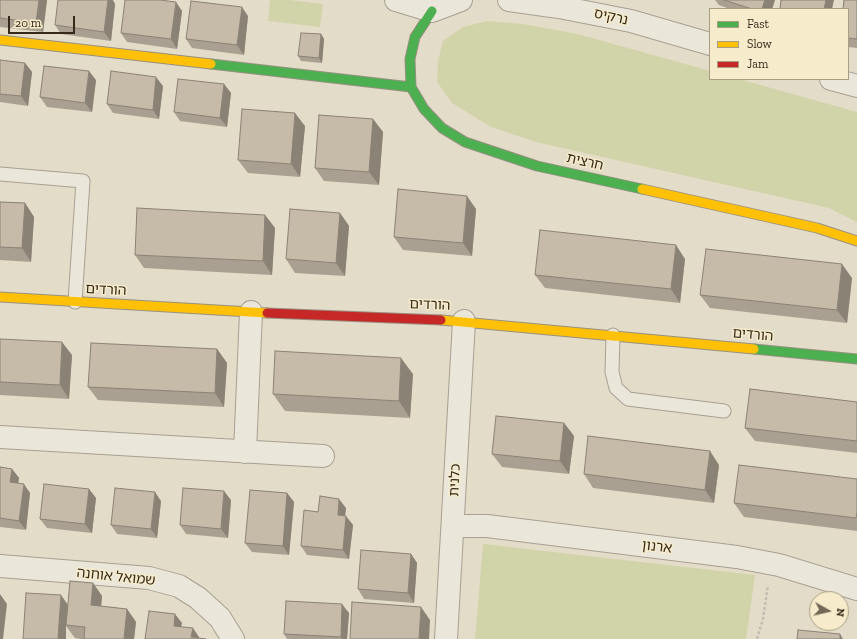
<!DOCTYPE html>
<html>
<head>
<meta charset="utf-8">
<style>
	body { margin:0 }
	#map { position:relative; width:857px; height:639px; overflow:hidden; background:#e3dcc8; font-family:"Zilla Slab",serif }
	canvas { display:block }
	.legend { position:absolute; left:709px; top:8px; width:140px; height:72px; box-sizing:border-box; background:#f6eccb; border:1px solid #a99e84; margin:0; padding:5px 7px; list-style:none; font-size:12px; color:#35291a }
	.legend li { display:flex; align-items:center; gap:8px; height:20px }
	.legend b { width:20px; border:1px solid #a99e84 }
	.north { position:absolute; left:809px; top:591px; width:40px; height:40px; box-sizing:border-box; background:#f6eccb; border:1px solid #a99e84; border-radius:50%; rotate:98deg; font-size:11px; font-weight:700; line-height:16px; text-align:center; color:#35291a }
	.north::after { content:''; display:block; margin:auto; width:14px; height:18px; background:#726857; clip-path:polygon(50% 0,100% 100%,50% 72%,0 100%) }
	.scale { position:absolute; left:8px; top:16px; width:67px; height:18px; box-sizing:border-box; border:2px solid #35291a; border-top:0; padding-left:5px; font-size:12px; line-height:14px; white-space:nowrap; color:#35291a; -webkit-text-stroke:3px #f6eccb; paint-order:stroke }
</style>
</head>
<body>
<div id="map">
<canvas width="857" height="639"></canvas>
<ul class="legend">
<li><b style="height:5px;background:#4caf50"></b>Fast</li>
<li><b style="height:5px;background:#ffc107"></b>Slow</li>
<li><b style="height:5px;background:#c62828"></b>Jam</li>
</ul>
<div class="north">N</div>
<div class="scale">20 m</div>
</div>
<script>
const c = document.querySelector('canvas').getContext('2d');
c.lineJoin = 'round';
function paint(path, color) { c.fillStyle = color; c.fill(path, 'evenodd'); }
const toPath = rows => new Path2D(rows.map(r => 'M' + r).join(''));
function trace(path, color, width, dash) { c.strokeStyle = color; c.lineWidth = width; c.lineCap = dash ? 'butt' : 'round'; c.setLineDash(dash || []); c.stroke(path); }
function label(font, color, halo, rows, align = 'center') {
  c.font = font + ' "Zilla Slab","Noto Sans Hebrew",serif'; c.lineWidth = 3; c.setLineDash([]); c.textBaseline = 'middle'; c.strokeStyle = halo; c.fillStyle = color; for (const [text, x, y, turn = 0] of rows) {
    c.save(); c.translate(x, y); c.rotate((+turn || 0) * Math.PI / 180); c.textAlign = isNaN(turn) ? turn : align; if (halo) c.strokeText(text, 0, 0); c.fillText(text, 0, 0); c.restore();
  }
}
paint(toPath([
	[270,0,289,0,323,4,320,27,268,21],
	[487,21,523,24,578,34,710,71,710,79,739,79,857,112,857,222,829,208,536,142,491,127,452,103,437,82,438,61,443,41,463,27],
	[483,544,755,575,746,639,475,639]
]), '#d1d4a9');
const lane = toPath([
	[0,174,83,181,75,302],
	[613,335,612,372,616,388,628,399,724,411]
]);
const street = toPath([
	[396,0,432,11,461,0],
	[509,0,559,7,631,21,710,44],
	[831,79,857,86],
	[0,437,323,456],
	[245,452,251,312],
	[453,526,487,526,737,557,779,565,857,589],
	[0,566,149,578,179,586,198,598,220,618,233,639],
	[446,639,464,321]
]);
const fast = toPath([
	[432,11,415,37,410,59,411,87,424,109,442,128,465,142,537,166,642,189],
	[211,64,411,87],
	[754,349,857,359]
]);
const slow = toPath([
	[0,40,211,64],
	[642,189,817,228,857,241],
	[0,297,267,313],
	[441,320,754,349]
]);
const jam = toPath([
	[267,313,441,320]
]);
trace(lane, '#a7a092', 15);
trace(street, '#a7a092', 24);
trace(fast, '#979082', 11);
trace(slow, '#979082', 11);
trace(jam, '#979082', 11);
trace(toPath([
	[757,639,763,619,768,585]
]), '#c3bdb1', 2.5, [3, 2]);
trace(lane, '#ebe6da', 13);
trace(street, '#ebe6da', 22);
trace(fast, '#4caf50', 9);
trace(slow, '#ffc107', 9);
trace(jam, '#c62828', 9);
paint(toPath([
	[0,0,47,0,43,32,0,27],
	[715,0,775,0,772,9,730,9,719,5],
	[857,0,857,48,848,47,848,9],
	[115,4,111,41,61,34,55,25],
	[182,11,177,49,127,42,121,33],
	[248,16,244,55,192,48,186,39],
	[321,34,324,39,322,63,301,61,298,56],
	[0,60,25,63,32,72,28,106,0,102],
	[96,80,92,112,47,107,40,97],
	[224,84,231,93,227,127,180,121,174,112],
	[163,86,159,119,113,113,107,104],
	[373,119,383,132,379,185,324,181,315,168],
	[305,126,300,177,248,173,238,160],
	[0,202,25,203,34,217,31,262,0,260],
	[476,209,472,256,403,250,394,237],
	[340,213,349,226,345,276,295,273,286,259],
	[265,215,275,228,272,275,144,268,135,255],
	[685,259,680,303,545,288,535,275],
	[852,278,847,323,710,308,700,295],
	[0,339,72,355,69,399,0,395],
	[217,349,227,363,224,407,98,400,88,387],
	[413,374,410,418,285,411,273,394],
	[857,402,857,453,755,441,745,428],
	[564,423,574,436,569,474,502,467,492,454],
	[719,465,714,503,593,488,584,474],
	[0,467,12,469,19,478,18,483,30,493,26,530,0,527],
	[857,479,857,531,744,517,734,503],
	[89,489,96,498,92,533,47,528,40,519],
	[287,493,294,502,289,555,252,552,245,543],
	[231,500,228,538,186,534,180,525],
	[161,501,157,538,117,534,111,525],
	[346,508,345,516,353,525,349,559,307,555,301,546,318,512],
	[411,554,417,563,414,603,364,599,358,589],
	[93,583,102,596,101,606,127,609,136,622,134,639,80,639,75,638,66,626,66,639,23,639,68,604],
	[349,613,347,639,287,639,284,634]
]), '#aaa091');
paint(toPath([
	[39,0,47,0,43,32,36,23],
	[108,0,113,0,115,4,111,41,104,32],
	[765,0,775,0,772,9,762,9],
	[826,0,834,0,832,9,824,9],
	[176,2,182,11,177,49,171,39],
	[242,7,248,16,244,55,237,45],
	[321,34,324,39,322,63,319,58],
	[25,63,32,72,28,106,21,96],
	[89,71,96,80,92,112,85,103],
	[156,77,163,86,159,119,153,110],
	[224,84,231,93,227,127,220,118],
	[295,113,305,126,300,177,291,164],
	[373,119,383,132,379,185,369,172],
	[467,196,476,209,472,256,463,243],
	[25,203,34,217,31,262,22,248],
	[340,213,349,226,345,276,336,263],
	[265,215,275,228,272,275,263,261],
	[676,245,685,259,680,303,671,289],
	[842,264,852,278,847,323,837,310],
	[62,342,72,355,69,399,60,385],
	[217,349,227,363,224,407,215,393],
	[401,358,413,374,410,418,399,401],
	[564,423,574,436,569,474,560,461],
	[710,451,719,465,714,503,705,490],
	[12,469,19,478,17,491,10,482],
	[24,484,30,493,26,530,19,521],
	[89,489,96,498,92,533,85,524],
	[224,491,231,500,228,538,221,529],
	[155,492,161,501,157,538,151,529],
	[287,493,294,502,289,555,283,546],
	[339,499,346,508,344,524,338,515],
	[346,516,353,525,349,559,343,550],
	[411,554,417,563,414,603,408,593],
	[93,583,102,596,100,619,91,605],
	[0,594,7,604,3,639,0,639],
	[61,595,68,605,66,625,66,639,58,639],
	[342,604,349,613,347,639,342,639,341,637],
	[421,607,430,620,429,639,419,639],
	[127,609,136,622,134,639,124,639],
	[175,614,182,623,180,635,174,626],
	[193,628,199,637,199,639,191,637],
	[840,634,843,639,840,639]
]), '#8b8276');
const building = toPath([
	[0,0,39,0,36,23,0,18,0,0],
	[58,0,108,0,104,32,55,25,58,0],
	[125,0,160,0,176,2,171,39,121,33,125,0],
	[724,0,765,0,762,9,752,9,724,0],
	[781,0,826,0,824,9,780,9,781,0],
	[844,0,857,0,857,39,848,38,848,9,843,9,844,0],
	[191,1,242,7,237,45,186,39,191,1],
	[301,33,321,34,319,58,298,56,301,33],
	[0,60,25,63,21,96,0,94,0,60],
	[44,66,89,71,85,103,40,97,44,66],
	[111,71,156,77,153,110,107,104,111,71],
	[178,79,224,84,220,118,174,112,178,79],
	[242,109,295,113,291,164,238,160,242,109],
	[319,115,373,119,369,172,315,168,319,115],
	[398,189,467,196,463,243,394,237,398,189],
	[0,202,25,203,22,248,0,247,0,202],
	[137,208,265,215,263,261,135,255,137,208],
	[290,209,340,213,336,263,286,259,290,209],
	[540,230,676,245,671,289,535,275,540,230],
	[706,249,842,264,837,310,700,295,706,249],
	[0,339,62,342,60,385,0,382,0,339],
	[91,343,217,349,215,393,88,387,91,343],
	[275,351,401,358,399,401,273,394,275,351],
	[750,389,857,402,857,441,745,428,750,389],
	[496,416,564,423,560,461,492,454,496,416],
	[588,436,710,451,705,490,584,474,588,436],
	[739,465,857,479,857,512,856,518,734,503,739,465],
	[0,467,12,469,10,482,24,484,19,521,0,518,0,467],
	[44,484,89,489,85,524,40,519,44,484],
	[115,488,155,492,151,529,111,525,115,488],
	[183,488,224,491,221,529,180,525,183,488],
	[250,490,287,493,283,546,245,543,250,490],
	[320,496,339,499,338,515,346,516,343,550,301,546,304,510,318,512,320,496],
	[361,550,411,554,408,593,358,589,361,550],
	[70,581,93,583,91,605,127,609,124,639,84,639,85,627,66,625,70,581],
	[26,593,61,595,58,639,23,639,26,593],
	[286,601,342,604,341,637,284,634,286,601],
	[352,602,421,607,419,639,350,639,352,602],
	[149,611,175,614,174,626,193,628,191,637,206,639,145,639,149,611],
	[798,630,840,634,840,639,797,639,798,630]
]);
paint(building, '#c6baa9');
trace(building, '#8b8276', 1);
label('14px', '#35291a', '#f6eccb', [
	["נרקיס",611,17,12],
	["חרצית",585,162,13],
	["הורדים",106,290,3],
	["הורדים",430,305,2],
	["הורדים",753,335,5],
	["כלנית",455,480,-87],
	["ארנון",657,547,7],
	["שמואל אוחנה",116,577,6]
]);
</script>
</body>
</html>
